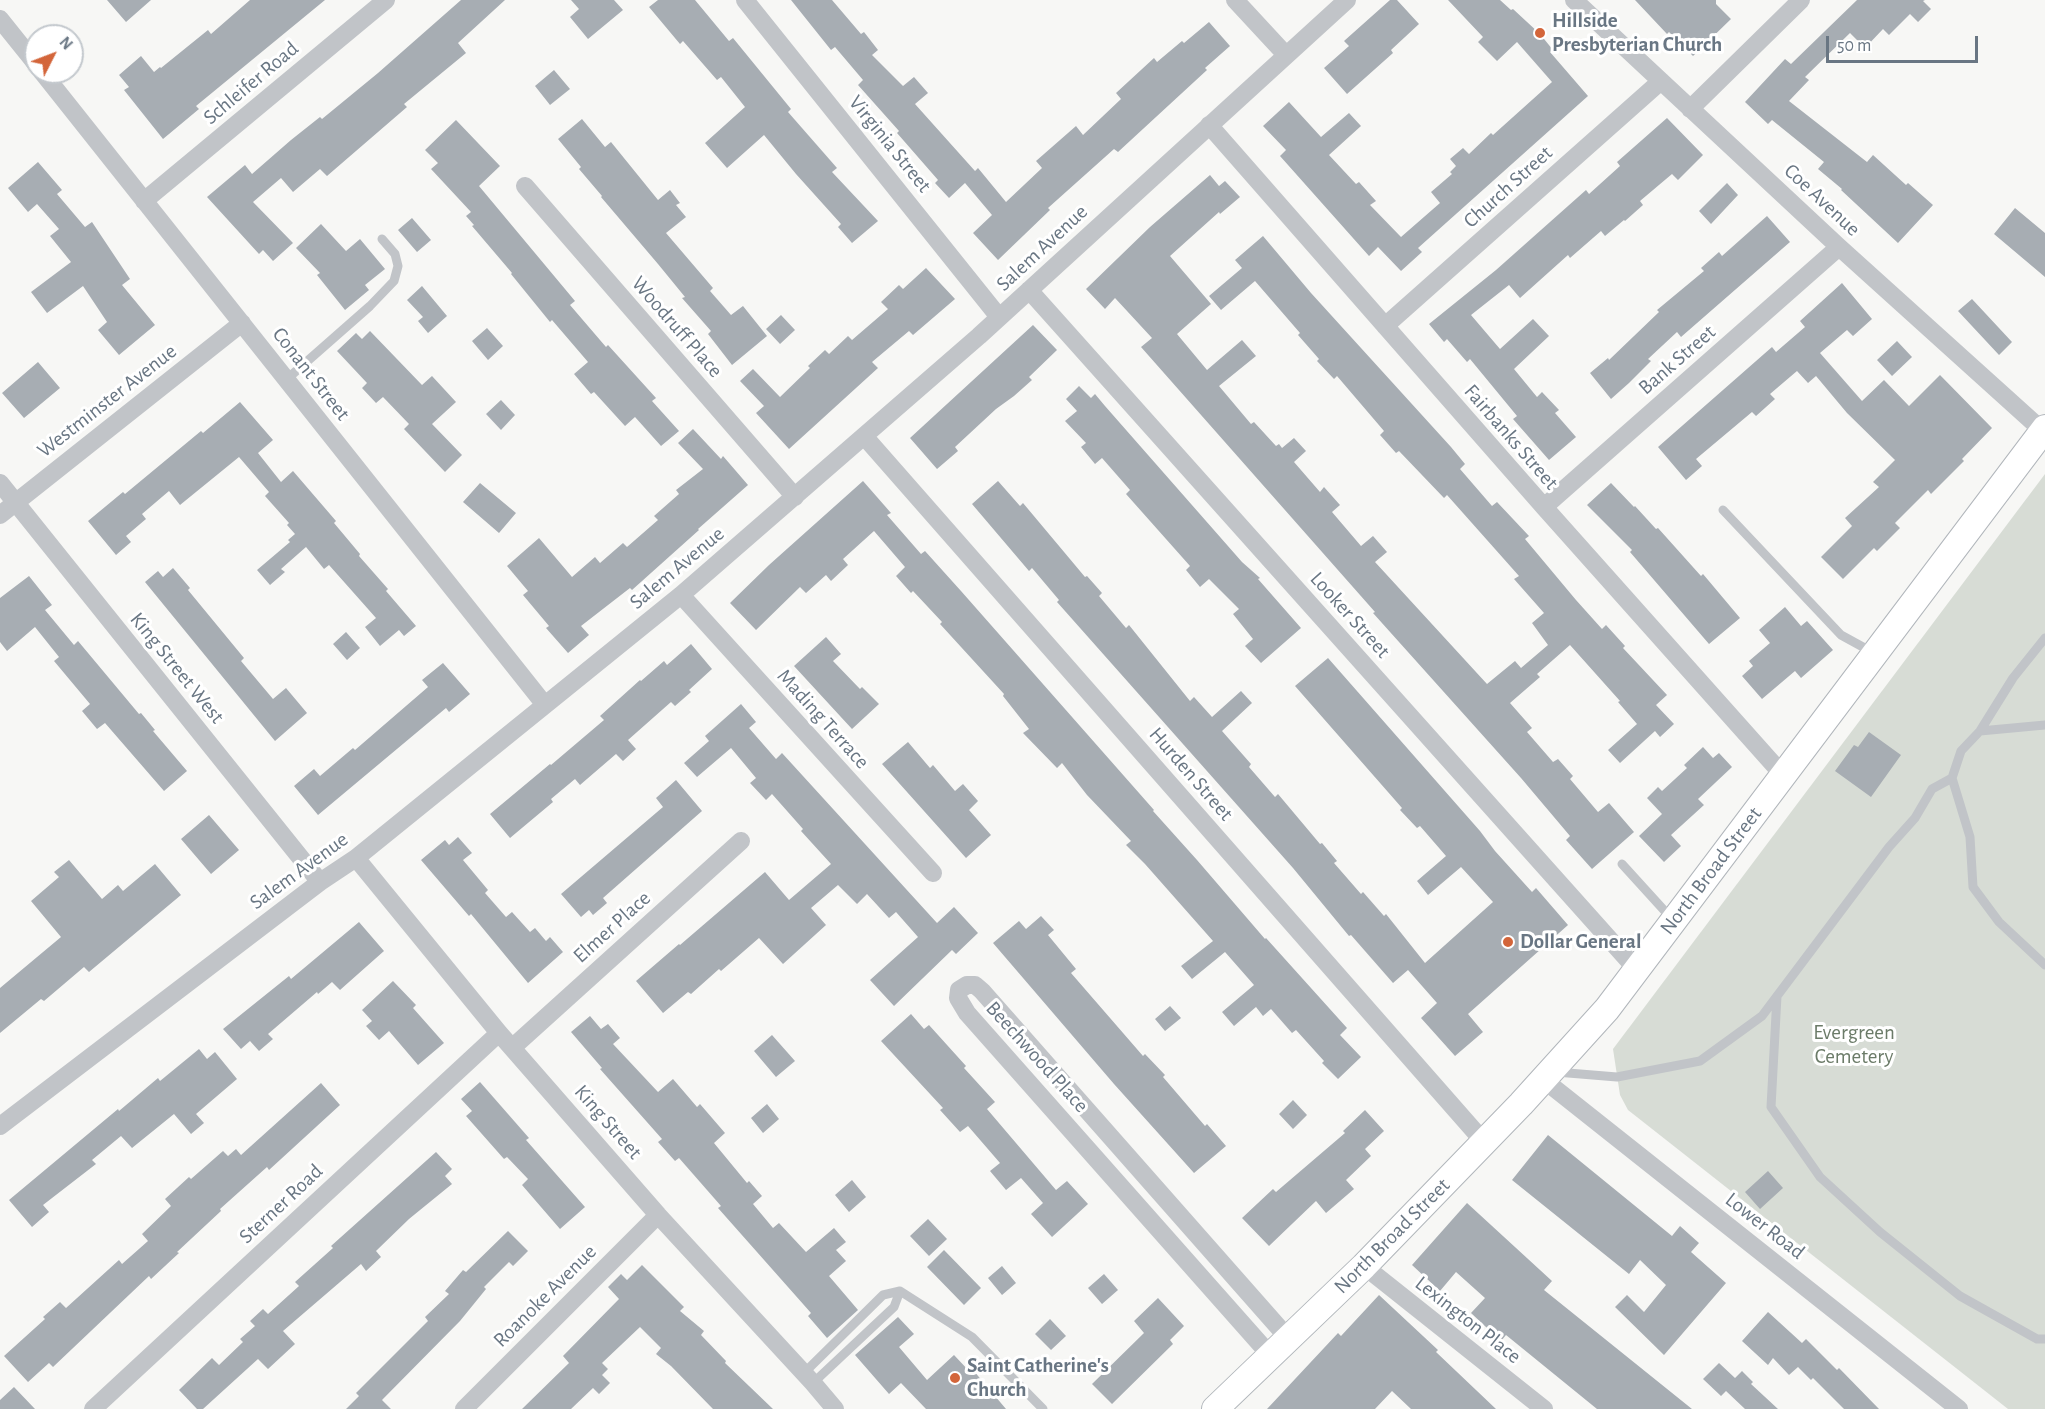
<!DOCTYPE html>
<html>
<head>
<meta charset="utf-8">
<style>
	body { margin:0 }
	#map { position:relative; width:2045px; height:1409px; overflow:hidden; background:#f7f7f5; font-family:"Alegreya Sans",sans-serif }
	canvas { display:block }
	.north { position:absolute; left:24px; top:24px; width:60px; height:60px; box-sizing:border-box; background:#fff; border:2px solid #c3c8cd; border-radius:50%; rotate:48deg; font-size:16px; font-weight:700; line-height:24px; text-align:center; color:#697683 }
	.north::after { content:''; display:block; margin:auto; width:21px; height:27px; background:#d3653a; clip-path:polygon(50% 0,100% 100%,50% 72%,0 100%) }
	.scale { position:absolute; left:1826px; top:36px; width:152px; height:27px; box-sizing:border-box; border:3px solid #697683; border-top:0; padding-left:8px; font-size:18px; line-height:21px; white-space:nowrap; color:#697683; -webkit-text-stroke:4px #fff; paint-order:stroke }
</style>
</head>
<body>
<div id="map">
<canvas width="2045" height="1409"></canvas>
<div class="north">N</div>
<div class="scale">50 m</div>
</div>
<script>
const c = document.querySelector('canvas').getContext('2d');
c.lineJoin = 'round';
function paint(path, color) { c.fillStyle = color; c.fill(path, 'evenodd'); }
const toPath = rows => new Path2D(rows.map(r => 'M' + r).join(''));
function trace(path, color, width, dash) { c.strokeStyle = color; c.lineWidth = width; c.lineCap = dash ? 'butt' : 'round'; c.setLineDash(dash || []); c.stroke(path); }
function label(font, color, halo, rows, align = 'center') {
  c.font = font + ' "Alegreya Sans",sans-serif'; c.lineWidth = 6; c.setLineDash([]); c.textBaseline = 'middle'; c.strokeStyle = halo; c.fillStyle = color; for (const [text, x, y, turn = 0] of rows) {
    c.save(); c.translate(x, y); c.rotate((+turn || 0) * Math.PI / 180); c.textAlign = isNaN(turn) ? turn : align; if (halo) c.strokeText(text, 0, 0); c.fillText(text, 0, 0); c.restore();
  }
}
paint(toPath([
	[2045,474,2045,1409,2008,1409,1628,1110,1620,1095,1613,1049]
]), '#d7dcd5');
paint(toPath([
	[107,0,151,0,126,22],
	[250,0,325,0,196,106,199,109,163,139,124,90,129,87,119,75,141,56,154,72,160,67,161,68,208,30,211,34],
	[461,0,505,0,458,43,466,53,404,104,407,107,327,176,320,169,293,192,281,178,253,202,293,243,273,261,263,250,259,254,207,197,245,165,252,174,291,140,320,117,322,119,378,73],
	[571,0,614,0,623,10,588,39,570,17,579,9],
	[658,0,695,0,729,41,733,38,791,109,788,112,837,168,832,172,878,221,852,243,838,227,841,224,796,174,764,135,727,168,705,143,745,107,721,77,717,80,683,41,680,44,649,7],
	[791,0,832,0,861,34,864,32,878,50,872,55,903,86,914,77,928,93,915,104,975,171,978,168,1006,202,1042,168,1036,161,1076,126,1083,135,1121,99,1116,93,1154,58,1157,62,1182,41,1184,43,1209,22,1230,46,1205,68,1207,70,1118,152,1114,149,1048,208,1050,210,998,260,973,233,992,215,965,183,949,198,935,183,938,180,897,133,899,131,858,85,863,80,835,47,831,50],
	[1390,0,1397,0,1419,24,1391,50,1393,53,1347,94,1324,68,1349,46,1344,41],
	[1448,0,1500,0,1511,10,1513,9,1540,34,1553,50,1550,52,1588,96,1418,248,1422,252,1401,271,1378,247,1369,256,1280,156,1286,150,1263,126,1289,102,1321,137,1349,113,1361,126,1329,155,1356,184,1359,182,1376,201,1370,205,1401,237,1440,203,1431,192,1452,174,1450,172,1456,166,1450,159,1463,148,1469,154,1491,133,1493,135,1552,82,1517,42,1497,61,1478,42,1483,37],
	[1635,0,1716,0,1716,4,1731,19,1693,56,1669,32,1667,34],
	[1857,0,1925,0,1923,1,1931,9,1918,22,1910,14,1889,35,1883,29,1865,48,1850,33,1805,77,1809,80,1789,101,1867,162,1873,155,1906,185,1908,183,1933,205,1898,243,1841,190,1842,189,1818,169,1824,162,1772,120,1768,124,1745,102,1785,59,1791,64],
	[554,70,570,89,550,105,535,86],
	[1667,118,1703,155,1678,180,1672,174,1640,201,1643,205,1625,221,1624,220,1605,236,1601,231,1570,258,1568,255,1520,298,1509,285,1471,315,1500,349,1533,319,1549,336,1514,369,1537,397,1542,392,1559,410,1555,413,1576,437,1549,460,1513,419,1517,416,1470,359,1467,362,1447,339,1444,342,1429,324,1496,270,1586,190,1589,194,1620,166,1617,162],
	[582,119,605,147,611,142,658,200,670,190,680,203,676,205,686,217,666,233,713,288,710,291,731,315,743,306,767,336,732,365,708,334,711,331,682,298,685,297,658,264,601,197,602,196,579,169,581,167,558,139],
	[456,120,500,166,479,186,575,301,570,305,606,347,608,345,656,398,652,401,679,431,661,446,635,417,625,426,594,392,591,394,574,374,588,362,552,320,550,322,511,274,512,273,472,226,474,225,466,216,471,212,431,169,438,163,425,150],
	[38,162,62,190,57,194,85,227,92,222,130,279,122,285,155,325,119,355,98,330,107,322,83,286,47,313,31,292,71,262,50,236,59,229,37,204,28,212,8,188],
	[1210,175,1219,186,1225,181,1240,197,1220,214,1219,212,1170,256,1211,304,1177,334,1207,370,1242,340,1256,356,1219,386,1251,424,1254,422,1276,446,1279,444,1282,448,1294,438,1306,451,1294,462,1320,492,1324,487,1340,505,1332,512,1361,546,1373,536,1387,552,1375,562,1487,684,1515,661,1521,668,1548,645,1532,623,1544,613,1514,579,1519,576,1447,495,1444,498,1399,451,1396,453,1380,435,1384,431,1337,376,1334,379,1317,361,1319,359,1298,335,1300,333,1255,281,1221,310,1209,296,1242,268,1235,260,1263,236,1311,293,1451,447,1465,464,1460,469,1492,506,1497,502,1529,536,1525,539,1576,600,1602,629,1606,625,1625,646,1623,648,1667,695,1656,705,1674,724,1660,737,1655,731,1620,763,1608,750,1637,724,1618,702,1620,701,1570,645,1537,674,1540,677,1510,703,1532,728,1527,732,1553,762,1558,759,1573,776,1570,779,1598,812,1609,803,1634,832,1592,869,1566,840,1570,836,1521,778,1373,613,1375,612,1141,347,1152,338,1115,298,1105,309,1086,289,1150,227],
	[1727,183,1738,195,1711,224,1699,211],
	[2015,208,2045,233,2045,277,1994,234],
	[1767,216,1790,242,1681,337,1677,332,1648,359,1651,361,1629,383,1611,399,1590,373,1608,358,1609,360,1659,312,1657,310,1704,271,1701,268,1719,252,1722,256],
	[412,218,431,240,417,252,398,230],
	[321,224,346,251,360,239,385,269,365,285,369,290,345,310,317,275,320,273,296,248],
	[926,268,955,299,913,335,909,331,872,362,878,368,789,449,756,413,764,406,740,381,753,369,780,397,810,368,808,366,825,350,829,354,848,336,852,340,888,309,881,302,899,285,903,289],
	[1842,283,1872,319,1853,336,1847,330,1820,353,1862,401,1884,380,1909,406,1940,375,1992,428,1962,459,1964,461,1931,494,1928,490,1895,523,1900,528,1877,551,1874,548,1843,579,1821,557,1852,526,1845,518,1879,487,1873,482,1895,460,1847,413,1816,376,1808,383,1797,371,1770,394,1775,399,1756,416,1752,412,1696,459,1702,466,1686,480,1658,447,1772,347,1776,352,1805,327,1800,321],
	[422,286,447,316,428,333,418,321,423,317,407,300],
	[1972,299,2012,342,1999,355,1958,311],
	[781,315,795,330,780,344,766,329],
	[1033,325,1057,350,1029,377,1032,380,1014,396,996,409,955,447,958,451,937,469,910,438],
	[487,328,503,346,488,360,472,341],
	[370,331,422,385,432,376,456,402,432,424,462,455,445,472,404,429,409,424,383,397,376,403,362,388,367,383,337,351,356,333,362,339],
	[1897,341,1912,357,1892,376,1877,360],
	[38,362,60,388,24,418,2,393],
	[1079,386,1091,398,1095,394,1105,406,1242,562,1260,578,1258,579,1301,628,1261,663,1245,646,1253,639,1233,614,1239,609,1209,579,1200,587,1186,570,1190,566,1126,494,1130,490,1102,458,1095,464,1081,447,1086,443,1065,421,1077,411,1066,399],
	[501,400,515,415,501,430,486,414],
	[240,402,273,440,258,453,281,482,293,471,336,521,334,523,360,554,359,556,388,589,386,591,416,626,404,636,399,630,380,646,365,627,376,618,329,565,324,569,306,547,281,569,285,572,270,585,257,570,290,542,288,540,295,534,287,525,289,523,265,496,269,492,239,457,180,505,169,491,142,514,146,519,126,536,131,542,116,555,88,521,123,492,125,494,201,431,203,433],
	[693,429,721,459,723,456,748,485,698,529,699,530,632,590,630,588,581,626,589,635,568,653,546,628,549,626,523,595,528,591,507,566,539,538,572,577,595,557,600,563,623,543,627,547,658,520,654,516,679,494,676,490,703,469,678,443],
	[863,481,891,513,887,515,921,554,925,551,961,591,1154,810,1153,811,1197,860,1265,939,1266,938,1347,1028,1340,1035,1361,1057,1338,1079,1322,1063,1324,1061,1296,1030,1292,1033,1271,1009,1263,1016,1256,1007,1234,1026,1222,1012,1254,985,1225,952,1192,979,1181,966,1213,941,1145,864,1126,845,1131,841,1087,795,1062,763,1057,768,1023,733,1029,729,1003,696,1004,694,940,624,942,622,913,591,911,593,896,576,905,567,874,531,843,559,848,565,831,581,826,575,806,593,800,587,756,630,730,603,769,565],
	[998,481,1020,506,1023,503,1085,577,1087,576,1102,593,1099,596,1126,628,1129,625,1190,701,1194,697,1212,717,1241,691,1252,703,1222,731,1251,764,1249,767,1275,797,1278,794,1320,844,1322,843,1337,861,1334,863,1361,894,1363,892,1384,916,1386,914,1425,963,1493,902,1461,867,1428,895,1417,881,1446,856,1420,826,1417,828,1400,810,1402,808,1295,686,1328,658,1480,831,1495,851,1532,892,1536,888,1568,925,1468,1014,1483,1032,1455,1056,1421,1018,1437,1003,1408,970,1393,983,1351,935,1349,936,1293,868,1057,602,1059,600,1032,568,1029,571,972,504],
	[480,483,516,513,499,533,463,502],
	[1611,483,1634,507,1635,506,1656,529,1658,528,1701,576,1703,574,1740,618,1709,644,1630,552,1632,550,1587,505],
	[173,568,190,588,188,590,244,658,241,661,273,699,286,688,307,713,275,741,145,582,158,571,163,577],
	[29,576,52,605,45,610,74,645,78,641,139,714,141,713,155,730,153,731,187,771,164,791,105,723,97,729,82,711,90,704,54,661,59,657,35,627,7,651,0,642,0,598],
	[1785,607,1801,626,1807,621,1833,650,1801,678,1795,671,1762,699,1742,676,1753,666,1749,661,1770,643,1759,630],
	[346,632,360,648,347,660,333,644],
	[826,637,841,654,833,661,860,689,862,687,879,704,852,729,794,666],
	[691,644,712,669,689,690,691,692,675,706,671,702,628,740,636,749,623,761,616,754,580,785,575,779,551,799,553,802,510,838,490,814,550,764,551,765,604,720,600,716,640,680,641,681,664,661,667,665],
	[443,663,470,694,449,712,446,708,318,815,294,786,314,769,320,776,353,748,355,750,428,687,422,680],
	[741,704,756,722,749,728,776,759,782,753,937,923,954,907,978,933,956,954,952,950,894,1006,870,980,918,937,896,912,889,918,867,894,857,904,838,885,811,908,826,925,783,964,759,938,721,971,719,969,691,994,688,992,663,1013,636,981,679,944,680,945,765,872,789,900,831,864,801,831,803,829,772,794,766,800,750,783,756,778,731,748,697,777,684,763,709,741,705,736],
	[1869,732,1901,755,1871,797,1835,771,1854,745,1858,747],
	[908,742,930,768,933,765,955,791,963,784,978,801,969,810,991,835,966,858,882,764],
	[1703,747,1713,758,1719,753,1732,767,1698,799,1704,805,1671,835,1681,846,1664,862,1639,836,1662,814,1647,798,1658,787,1662,791,1687,768,1684,765],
	[676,780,702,811,603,898,607,903,593,915,589,910,581,917,561,894,663,807,656,798],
	[209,815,239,850,211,874,181,839],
	[458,837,472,853,463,860,488,890,485,893,506,917,512,912,530,932,535,928,546,941,550,937,563,952,528,983,471,914,469,916,421,860,445,840,449,845],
	[69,860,102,899,118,885,123,891,155,864,181,895,89,972,84,967,44,1001,41,999,0,1033,0,988,61,937,31,901,59,877,54,872],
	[1041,916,1054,930,1048,935,1076,969,1071,973,1143,1056,1145,1054,1165,1075,1163,1077,1205,1126,1207,1124,1226,1146,1194,1173,1114,1084,993,943,1019,921,1026,929],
	[359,922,384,951,340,990,332,982,318,994,317,992,268,1034,273,1039,259,1051,250,1041,241,1049,223,1029,289,976,291,979],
	[393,981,416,1005,413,1008,444,1043,418,1065,389,1031,379,1040,366,1026,372,1021,362,1010],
	[1170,1006,1181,1018,1165,1031,1155,1019],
	[911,1014,924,1029,929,1025,966,1066,964,1068,995,1102,987,1109,1056,1190,1067,1181,1088,1204,1052,1237,1031,1214,1043,1203,1021,1178,1006,1190,990,1171,1000,1163,968,1126,960,1132,940,1110,943,1108,881,1041],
	[590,1016,601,1029,608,1024,620,1038,613,1044,658,1092,673,1079,697,1107,700,1104,725,1133,714,1143,747,1183,749,1181,762,1196,753,1204,773,1228,779,1223,806,1252,834,1228,846,1242,836,1250,846,1261,829,1276,858,1310,827,1338,808,1316,811,1313,718,1208,721,1206,679,1158,675,1161,658,1142,662,1139,600,1069,602,1068,571,1032],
	[772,1035,795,1061,776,1077,754,1051],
	[199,1049,207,1059,215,1052,237,1079,196,1114,204,1123,191,1134,174,1114,132,1148,121,1136,92,1160,96,1164,43,1205,49,1212,32,1227,9,1200,118,1109,119,1111,158,1078,160,1081],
	[480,1082,529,1138,526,1140,585,1207,560,1229,522,1185,528,1179,507,1157,504,1159,466,1116,472,1111,461,1099],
	[321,1083,340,1105,269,1170,267,1167,220,1209,221,1211,177,1252,179,1253,151,1279,149,1276,53,1367,49,1363,28,1382,4,1356,45,1319,43,1317,60,1302,66,1308,119,1260,122,1264,148,1241,142,1234,171,1206,165,1199,189,1177,191,1179,223,1151,228,1156,236,1149,241,1155],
	[1293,1100,1307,1115,1293,1129,1279,1114],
	[767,1104,779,1119,763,1133,751,1118],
	[1365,1110,1384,1131,1365,1149,1371,1156,1346,1180,1354,1189,1326,1213,1316,1201,1269,1246,1242,1218,1273,1189,1276,1192,1345,1133,1343,1131],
	[1548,1135,1672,1236,1680,1226,1699,1243,1691,1252,1726,1283,1664,1355,1615,1307,1627,1295,1644,1312,1666,1285,1640,1260,1629,1274,1512,1180],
	[436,1152,452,1169,445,1176,452,1184,409,1219,376,1251,381,1257,366,1271,361,1264,283,1331,295,1344,268,1369,258,1359,203,1409,197,1409,179,1390,212,1358,219,1365,243,1342,240,1339,255,1326,250,1321,263,1309,268,1314,299,1286,295,1282,333,1248,331,1246],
	[1768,1171,1783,1188,1760,1209,1745,1192],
	[852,1180,866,1197,849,1212,835,1195],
	[1467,1203,1552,1281,1544,1290,1692,1409,1597,1409,1506,1335,1501,1341,1471,1313,1485,1298,1456,1272,1440,1291,1412,1265],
	[928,1219,947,1239,929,1256,910,1236],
	[508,1231,528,1251,513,1266,509,1262,484,1287,486,1289,460,1321,382,1400,391,1409,346,1409,359,1396,356,1393,428,1321,425,1317,449,1294,445,1291,463,1270,466,1272],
	[944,1250,981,1288,964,1305,927,1267],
	[642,1265,684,1307,680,1311,704,1331,701,1335,726,1361,725,1363,773,1409,713,1409,671,1366,656,1354,661,1348,640,1327,602,1363,608,1369,602,1375,610,1383,599,1394,593,1388,571,1409,522,1409,569,1363,563,1356,619,1299,608,1287,621,1274,627,1280],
	[1002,1266,1016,1283,1002,1295,988,1278],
	[1104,1274,1118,1290,1102,1304,1088,1288],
	[1379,1295,1438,1350,1436,1352,1496,1409,1411,1409,1392,1391,1375,1409,1267,1409,1338,1333,1341,1336],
	[1158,1298,1184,1326,1170,1340,1173,1344,1112,1404,1092,1384,1144,1333,1134,1321],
	[1768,1312,1802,1343,1806,1339,1837,1370,1839,1368,1879,1409,1844,1409,1813,1378,1811,1380,1798,1367,1789,1375,1773,1358,1768,1365,1742,1341],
	[898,1317,914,1334,899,1347,927,1380,954,1355,970,1372,973,1370,1006,1409,926,1409,901,1383,889,1394,855,1355],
	[1050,1319,1066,1336,1051,1350,1035,1334],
	[1719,1363,1735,1378,1742,1371,1753,1382,1751,1384,1778,1409,1745,1409,1726,1391,1721,1396,1703,1379],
	[14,1387,35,1409,0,1409,0,1400]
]), '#a7adb3');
const secondary = toPath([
	[1215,1409,1364,1266,1521,1104,1607,1009,2045,428]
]);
trace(secondary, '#b1b6bb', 28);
trace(toPath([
	[287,379,370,306,394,281,398,266,395,254,382,239],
	[1723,510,1841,635,1872,652],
	[1980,731,2045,725],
	[1952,778,1970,837,1973,887,1999,922,2045,965],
	[1622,864,1672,919],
	[1777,996,1771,1107,1820,1177,1880,1232,1960,1296,2037,1339,2045,1339],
	[1556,1072,1617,1077,1700,1061,1762,1016,1889,847,1915,818,1932,789,1952,778,1961,751,1980,731,2013,678,2045,638],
	[804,1373,883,1295,900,1291,972,1337,1043,1409],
	[813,1383,894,1307,900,1291]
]), '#c1c4c8', 9);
trace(toPath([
	[745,0,999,317],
	[1235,0,1286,55],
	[1574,0,1839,247,2043,431],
	[0,19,36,64],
	[42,72,545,705],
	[1690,109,1801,0],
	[1209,125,1544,507,1783,775],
	[525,186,795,497],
	[144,201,386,0],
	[1029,290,1637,970],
	[1385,326,1661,81],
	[864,436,1484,1142],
	[0,483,320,882],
	[1544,507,1839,247],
	[0,515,242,323],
	[681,595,933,873],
	[356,858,499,1033,658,1215,813,1383,835,1409],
	[513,1047,741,841],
	[1544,1080,1959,1409],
	[0,1126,320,882,356,858,681,595,979,336,1347,0],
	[1364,1266,1544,1409],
	[1270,1355,967,1013,958,998,959,990,967,985,975,985,982,991,1288,1338],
	[93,1409,499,1033],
	[464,1409,658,1215]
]), '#c1c4c8', 18);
trace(secondary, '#fff', 26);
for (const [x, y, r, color] of [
	[1540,33,6,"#d3653a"],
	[1508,942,6,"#d3653a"],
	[955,1378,6,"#d3653a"]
]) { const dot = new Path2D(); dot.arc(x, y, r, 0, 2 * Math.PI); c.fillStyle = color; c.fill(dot); trace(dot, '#fff', 2); }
label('bold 21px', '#697683', '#fff', [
	["Hillside",1552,21],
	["Presbyterian Church",1552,45],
	["Dollar General",1520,942],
	["Saint Catherine's",967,1366],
	["Church",967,1390]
], 'left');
label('21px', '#697683', '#fff', [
	["Schleifer Road",251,83,-40],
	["Virginia Street",890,144,51],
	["Church Street",1508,187,-42],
	["Coe Avenue",1822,200,43],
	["Salem Avenue",1042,248,-43],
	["Woodruff Place",677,327,49],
	["Bank Street",1677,360,-41],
	["Conant Street",311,374,52],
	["Westminster Avenue",107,401,-38],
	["Fairbanks Street",1511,437,49],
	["Salem Avenue",677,568,-40],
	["Looker Street",1350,615,48],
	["King Street West",177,668,51],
	["Mading Terrace",823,719,48],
	["Hurden Street",1191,774,49],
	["Salem Avenue",299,871,-36],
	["North Broad Street",1711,871,-53],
	["Elmer Place",612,927,-42],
	["Beechwood Place",1037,1057,48],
	["King Street",608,1122,49],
	["Sterner Road",281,1204,-43],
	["Lower Road",1765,1226,38],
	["North Broad Street",1392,1236,-45],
	["Roanoke Avenue",545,1296,-45],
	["Lexington Place",1468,1320,38]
]);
label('21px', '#6b7b68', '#fff', [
	["Evergreen",1854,1033],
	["Cemetery",1854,1057]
]);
</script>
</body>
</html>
